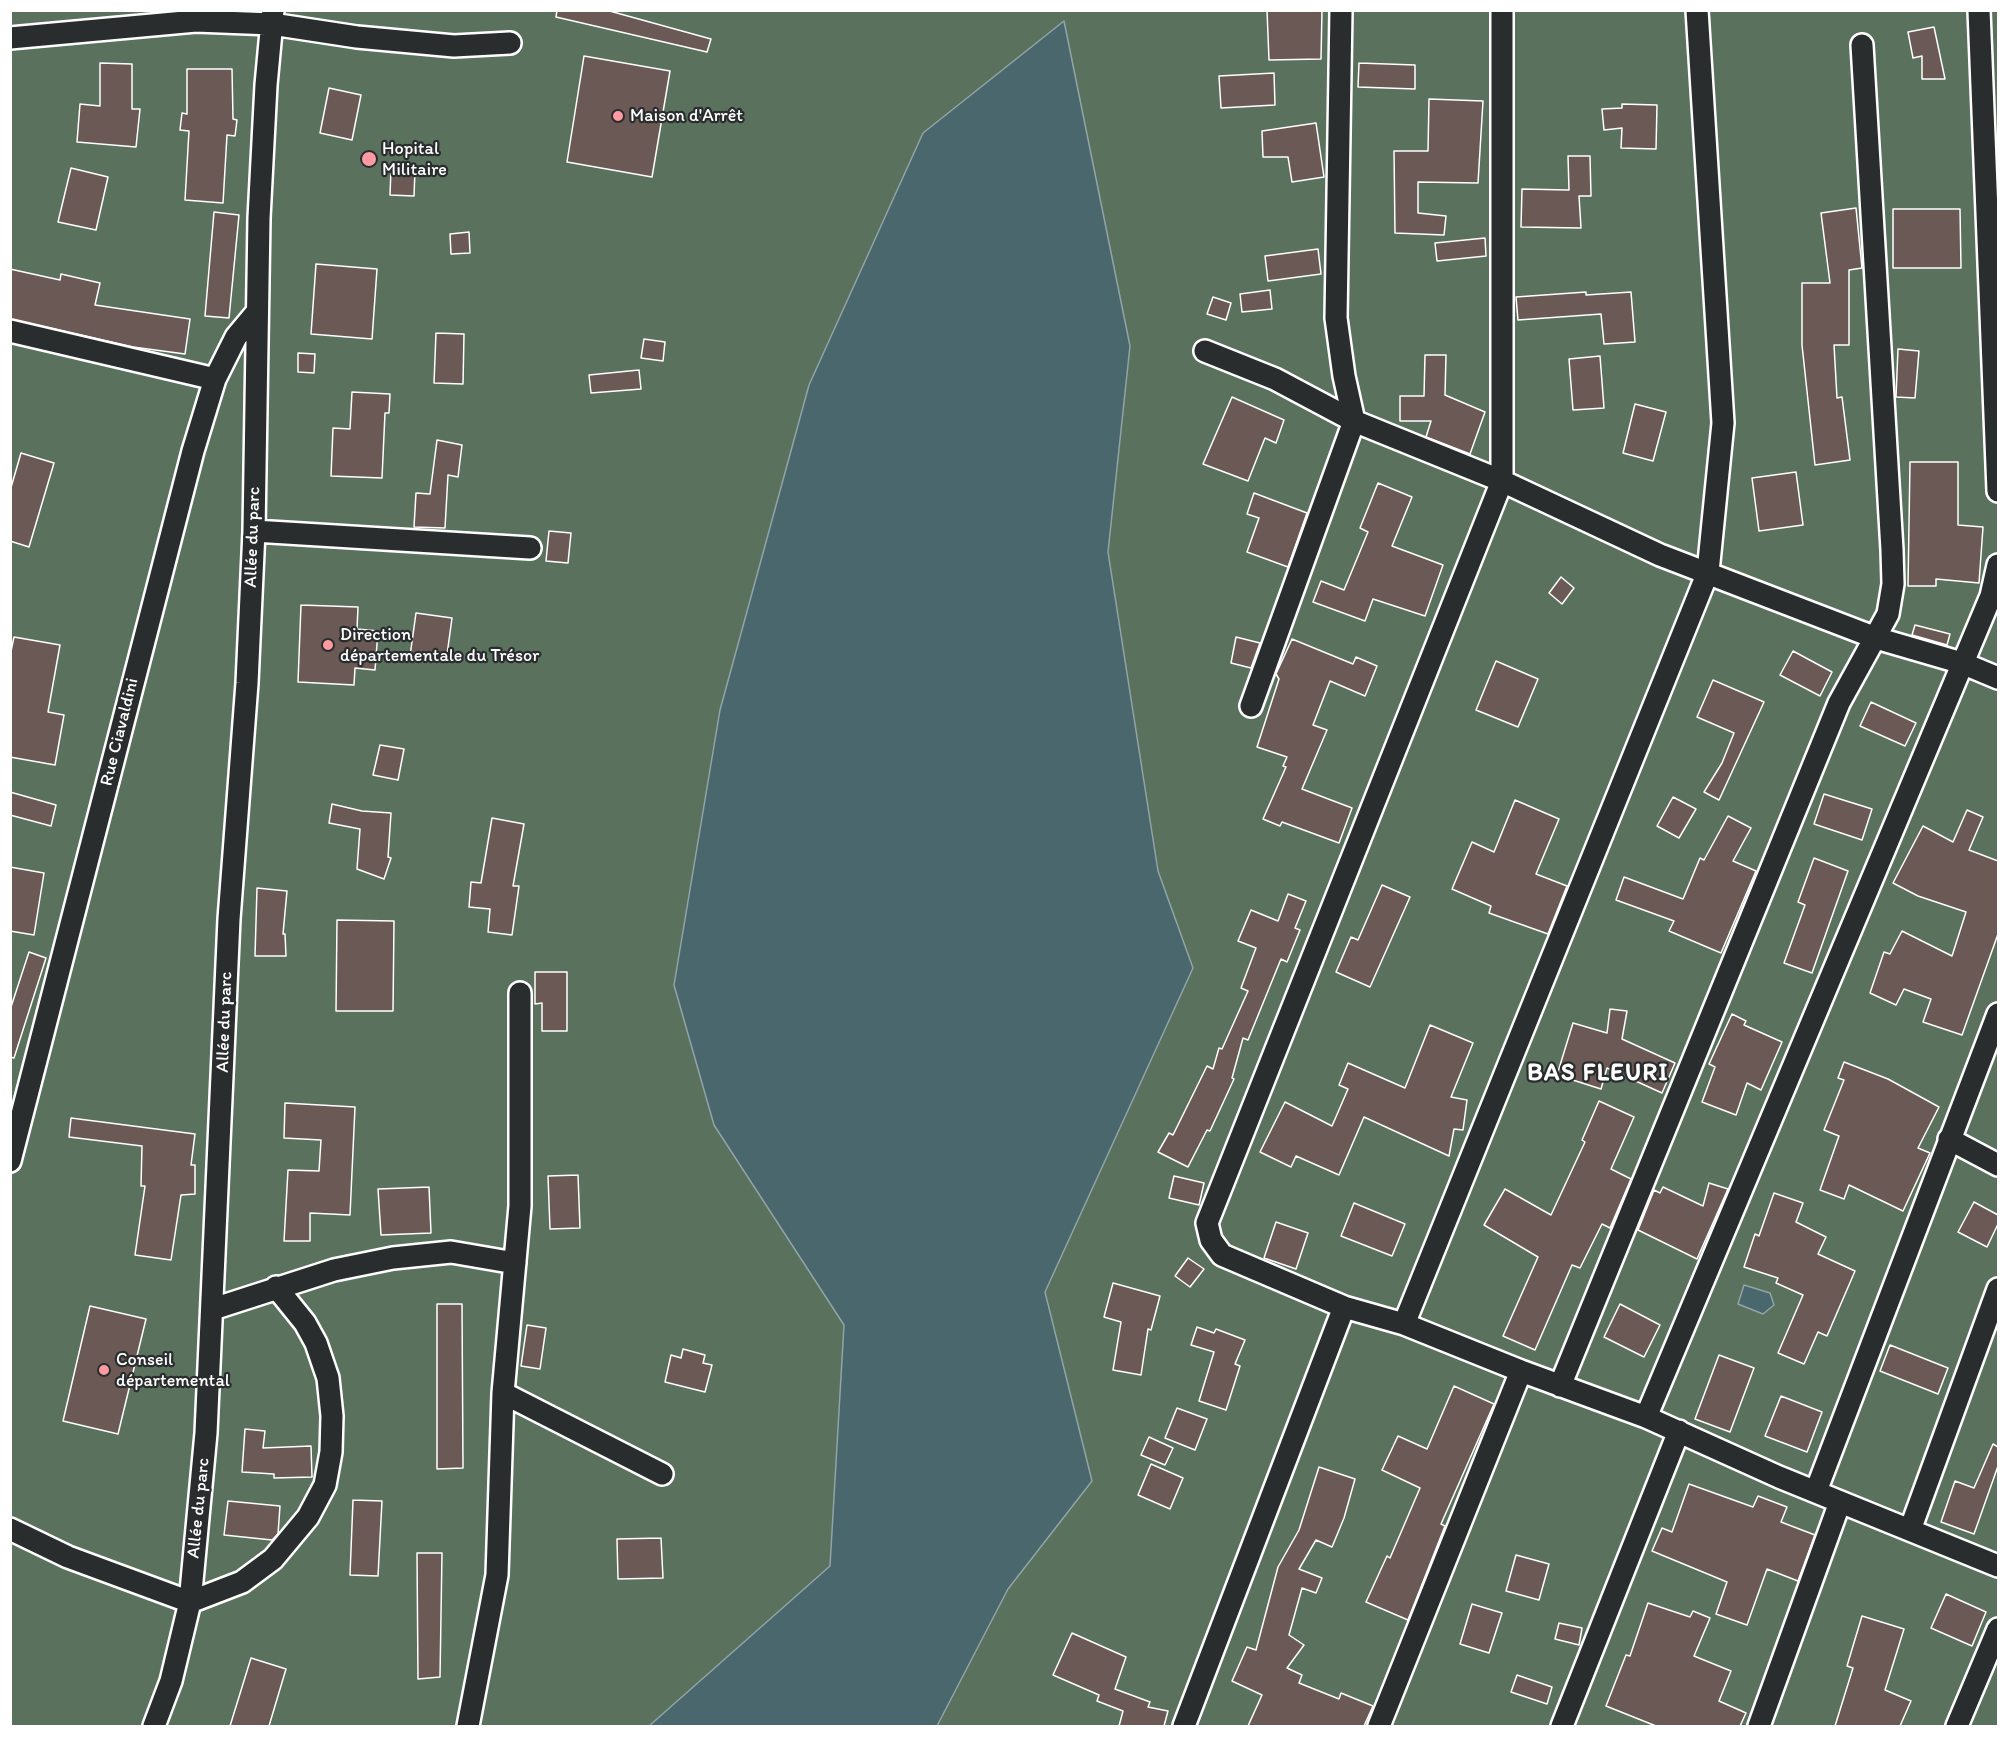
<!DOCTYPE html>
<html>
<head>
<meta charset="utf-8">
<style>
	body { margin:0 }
	#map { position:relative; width:2009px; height:1737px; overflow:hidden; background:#2a2d2e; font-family:Itim,sans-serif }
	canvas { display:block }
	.frame { position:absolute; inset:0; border:12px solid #fff; pointer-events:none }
</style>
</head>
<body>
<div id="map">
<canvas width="2009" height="1737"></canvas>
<div class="frame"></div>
</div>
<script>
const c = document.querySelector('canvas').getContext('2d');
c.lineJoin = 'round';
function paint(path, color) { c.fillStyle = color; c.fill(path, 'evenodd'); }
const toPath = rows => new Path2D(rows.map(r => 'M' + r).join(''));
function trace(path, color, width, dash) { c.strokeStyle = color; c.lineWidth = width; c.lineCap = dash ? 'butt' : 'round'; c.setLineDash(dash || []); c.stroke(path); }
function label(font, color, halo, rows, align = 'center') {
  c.font = font + ' Itim,sans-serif'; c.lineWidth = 4.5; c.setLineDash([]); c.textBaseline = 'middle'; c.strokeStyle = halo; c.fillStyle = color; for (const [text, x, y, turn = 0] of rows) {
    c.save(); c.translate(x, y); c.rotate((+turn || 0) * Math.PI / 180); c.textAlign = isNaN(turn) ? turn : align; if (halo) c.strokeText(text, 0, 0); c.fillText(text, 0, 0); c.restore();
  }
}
paint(toPath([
	[11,11,1998,11,1998,1726,11,1726]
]), '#59715d');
const water = toPath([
	[1064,21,1130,346,1108,552,1158,871,1193,968,1045,1292,1092,1481,1008,1589,937,1726,649,1726,830,1566,844,1325,714,1125,674,985,720,710,809,385,923,133,1064,21],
	[1744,1285,1770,1293,1774,1305,1763,1314,1738,1304,1744,1285]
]);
paint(water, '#49676c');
trace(water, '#92a4a7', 1.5);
const building = toPath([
	[557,10,606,10,711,39,707,52,556,17,557,10],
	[1267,10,1322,10,1321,59,1269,60,1267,10],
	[1934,27,1945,79,1922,79,1922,56,1913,58,1908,32,1934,27],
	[584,56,670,71,652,177,567,162,584,56],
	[100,63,132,64,132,109,140,109,136,147,77,142,80,104,100,106,100,63],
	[1359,63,1415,65,1415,89,1358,87,1359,63],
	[187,69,232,69,233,119,237,120,235,136,227,135,223,203,185,200,189,131,180,130,182,113,187,114,187,69],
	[1274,73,1275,105,1221,108,1219,76,1274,73],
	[329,88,361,95,352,140,320,133,329,88],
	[1429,99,1483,101,1478,183,1418,182,1418,213,1446,216,1444,235,1395,233,1394,151,1428,151,1429,99],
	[1622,104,1657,105,1656,149,1621,148,1622,128,1604,130,1602,109,1622,108,1622,104],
	[1316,123,1324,177,1292,182,1288,157,1263,157,1262,131,1316,123],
	[1568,156,1590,156,1591,196,1579,196,1581,228,1521,227,1522,189,1569,190,1568,156],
	[71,168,108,177,96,230,58,222,71,168],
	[391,169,415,170,414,196,390,195,391,169],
	[1856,208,1862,268,1849,270,1849,345,1834,345,1837,398,1842,397,1850,460,1815,465,1802,345,1802,283,1830,283,1821,213,1856,208],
	[1893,209,1960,209,1961,268,1893,268,1893,209],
	[214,212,239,215,229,318,205,316,214,212],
	[469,232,470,253,451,254,450,234,469,232],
	[1485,238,1486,256,1437,261,1435,243,1485,238],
	[1318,249,1321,274,1268,281,1265,256,1318,249],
	[316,264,377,269,372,339,311,334,316,264],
	[10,269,60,280,61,274,100,283,95,305,190,319,185,354,133,347,10,319,10,269],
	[1270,290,1272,309,1242,312,1240,294,1270,290],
	[1586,292,1586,295,1631,292,1635,342,1604,344,1601,314,1518,320,1516,297,1586,292],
	[1213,297,1231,303,1226,320,1207,314,1213,297],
	[436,333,464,334,463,384,434,383,436,333],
	[644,339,665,342,663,361,641,358,644,339],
	[1898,349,1919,351,1915,398,1896,397,1898,349],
	[298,353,315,354,314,373,298,372,298,353],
	[1425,355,1446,355,1445,395,1485,412,1470,454,1426,437,1431,421,1400,421,1400,396,1424,396,1425,355],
	[1600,356,1604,408,1573,410,1569,359,1600,356],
	[639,370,641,389,591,393,589,375,639,370],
	[352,392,390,394,389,413,385,413,382,478,331,476,333,428,350,429,352,392],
	[1232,397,1284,420,1276,443,1265,438,1248,481,1203,464,1232,397],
	[1635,404,1666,412,1653,461,1623,453,1635,404],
	[437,440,462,445,458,477,448,475,445,528,414,527,416,493,430,494,437,440],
	[21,453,54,463,29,547,10,541,10,491,21,453],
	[1910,462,1958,462,1958,525,1983,527,1979,583,1936,579,1936,586,1908,586,1910,462],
	[1796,472,1803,525,1759,531,1752,478,1796,472],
	[1378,483,1412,497,1392,546,1443,565,1425,616,1373,599,1365,621,1313,602,1321,581,1344,590,1368,532,1360,528,1378,483],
	[1254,493,1307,513,1288,567,1247,552,1259,518,1247,514,1254,493],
	[549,531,571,533,568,563,546,561,549,531],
	[1561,577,1574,588,1562,604,1549,593,1561,577],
	[301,605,358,607,357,629,378,631,375,670,355,668,354,685,298,682,301,605],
	[416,613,452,618,446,662,410,656,416,613],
	[1915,625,1950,634,1947,645,1912,635,1915,625],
	[14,637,60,645,48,712,64,715,55,765,10,757,10,656,14,637],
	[1236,637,1260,643,1251,668,1231,663,1236,637],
	[1292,639,1353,664,1356,657,1377,666,1365,696,1330,681,1313,725,1327,730,1302,789,1352,808,1339,843,1282,822,1280,826,1263,819,1286,767,1283,766,1287,757,1257,747,1279,679,1276,674,1292,639],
	[1793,651,1832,672,1820,696,1780,675,1793,651],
	[1496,661,1538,679,1518,727,1476,710,1496,661],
	[1713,680,1764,702,1719,800,1704,792,1722,763,1734,733,1697,717,1713,680],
	[1871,702,1916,723,1905,746,1860,726,1871,702],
	[380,745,404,749,398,780,373,775,380,745],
	[10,792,56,805,51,826,10,815,10,792],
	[1824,794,1872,809,1862,840,1814,824,1824,794],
	[1673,797,1696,809,1679,838,1657,826,1673,797],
	[1515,800,1559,819,1536,874,1567,886,1548,934,1489,913,1491,906,1452,889,1472,842,1494,852,1515,800],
	[332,804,362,811,391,813,388,857,391,858,384,879,357,869,360,829,329,823,332,804],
	[1967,810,1983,817,1969,850,1998,861,1998,934,1962,1035,1923,1022,1931,999,1904,989,1896,1005,1870,993,1884,952,1890,954,1902,931,1952,956,1966,912,1918,896,1893,883,1923,826,1953,842,1967,810],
	[1728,816,1751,828,1733,861,1756,871,1721,953,1669,931,1674,921,1616,900,1624,877,1683,899,1700,858,1704,860,1728,816],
	[492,818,524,824,513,886,519,886,512,935,488,932,490,909,469,907,471,882,481,883,492,818],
	[1814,858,1848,871,1812,973,1784,963,1805,905,1798,902,1814,858],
	[10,867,44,873,34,935,10,931,10,867],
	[1382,885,1410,897,1370,987,1336,972,1351,937,1358,940,1382,885],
	[257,888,287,891,283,934,285,934,286,956,255,956,257,888],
	[1288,894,1306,901,1295,928,1300,930,1287,962,1281,959,1248,1040,1243,1038,1232,1078,1234,1079,1210,1131,1207,1130,1188,1167,1158,1152,1169,1133,1173,1135,1207,1066,1213,1069,1219,1048,1222,1049,1248,991,1241,988,1256,948,1238,941,1251,910,1278,921,1288,894],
	[337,920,394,921,393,1011,336,1011,337,920],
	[29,952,46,958,14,1058,10,1057,10,1010,29,952],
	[535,972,567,972,567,1031,542,1031,542,1003,535,1004,535,972],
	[1610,1009,1627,1011,1622,1039,1675,1063,1662,1093,1607,1068,1601,1089,1557,1075,1573,1023,1607,1033,1610,1009],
	[1732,1014,1746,1021,1744,1025,1782,1042,1761,1090,1747,1083,1736,1115,1702,1102,1715,1067,1709,1064,1732,1014],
	[1430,1025,1473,1043,1451,1097,1467,1100,1463,1130,1454,1129,1449,1156,1364,1117,1339,1175,1296,1156,1291,1167,1260,1152,1285,1102,1332,1126,1348,1089,1339,1085,1348,1063,1405,1088,1430,1025],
	[1844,1062,1888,1079,1939,1107,1918,1148,1930,1153,1903,1211,1849,1185,1844,1199,1820,1190,1839,1136,1824,1130,1844,1080,1838,1078,1844,1062],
	[1599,1101,1634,1117,1611,1169,1631,1179,1610,1228,1602,1224,1580,1268,1572,1265,1535,1350,1503,1336,1538,1257,1484,1225,1505,1189,1551,1215,1585,1142,1582,1140,1599,1101],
	[285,1103,355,1107,350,1215,310,1213,310,1241,284,1241,288,1170,319,1171,321,1140,284,1138,285,1103],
	[71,1118,195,1134,191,1165,195,1165,195,1194,181,1195,171,1260,135,1255,145,1186,141,1186,142,1146,69,1137,71,1118],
	[578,1175,580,1228,550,1229,548,1176,578,1175],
	[1174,1176,1204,1183,1199,1205,1169,1198,1174,1176],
	[1709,1183,1728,1189,1697,1259,1638,1230,1654,1190,1660,1193,1663,1187,1703,1206,1709,1183],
	[429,1187,431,1233,381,1235,378,1189,429,1187],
	[1774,1193,1803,1203,1796,1222,1826,1237,1818,1254,1855,1271,1827,1336,1818,1332,1804,1364,1778,1353,1803,1295,1776,1283,1778,1278,1744,1267,1755,1234,1759,1236,1774,1193],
	[1974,1202,1998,1215,1998,1224,1987,1247,1958,1232,1974,1202],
	[1354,1203,1405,1224,1392,1256,1341,1236,1354,1203],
	[1276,1222,1308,1233,1296,1269,1264,1258,1276,1222],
	[1188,1258,1204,1269,1190,1287,1175,1276,1188,1258],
	[1113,1283,1160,1296,1151,1330,1148,1329,1141,1375,1113,1370,1121,1322,1104,1317,1113,1283],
	[437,1304,462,1304,463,1468,437,1469,437,1304],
	[1620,1304,1660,1325,1644,1357,1604,1337,1620,1304],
	[90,1306,146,1319,118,1434,63,1421,90,1306],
	[527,1325,546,1328,540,1369,521,1366,527,1325],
	[1197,1327,1214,1333,1216,1329,1245,1340,1235,1364,1240,1366,1226,1410,1199,1401,1214,1352,1191,1345,1197,1327],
	[1890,1345,1948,1368,1938,1394,1880,1371,1890,1345],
	[683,1349,705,1355,703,1363,712,1365,705,1392,665,1382,671,1355,681,1358,683,1349],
	[1719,1355,1754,1368,1730,1432,1695,1419,1719,1355],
	[1454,1386,1494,1404,1441,1524,1445,1526,1408,1620,1366,1602,1387,1556,1390,1558,1420,1488,1382,1470,1398,1436,1427,1449,1454,1386],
	[1781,1396,1822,1412,1807,1452,1765,1436,1781,1396],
	[1177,1408,1207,1419,1195,1450,1165,1438,1177,1408],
	[245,1429,265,1431,263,1448,311,1446,312,1477,274,1478,274,1474,242,1472,245,1429],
	[1149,1437,1173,1448,1165,1465,1141,1455,1149,1437],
	[1993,1444,1998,1447,1998,1466,1974,1534,1941,1522,1955,1481,1974,1488,1993,1444],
	[1151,1464,1183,1478,1170,1509,1138,1495,1151,1464],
	[1319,1467,1355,1479,1344,1518,1332,1547,1316,1540,1299,1569,1322,1578,1316,1593,1302,1588,1289,1635,1304,1645,1287,1668,1302,1675,1299,1683,1339,1699,1341,1693,1373,1706,1364,1726,1248,1726,1262,1695,1232,1681,1247,1647,1256,1650,1278,1567,1299,1530,1319,1467],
	[1689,1484,1753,1507,1758,1496,1787,1507,1781,1522,1815,1535,1798,1581,1767,1569,1747,1625,1716,1614,1727,1582,1652,1551,1662,1528,1672,1532,1689,1484],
	[353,1500,382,1501,378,1576,350,1575,353,1500],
	[228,1501,280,1506,278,1534,272,1540,224,1535,228,1501],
	[661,1538,663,1578,618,1579,617,1539,661,1538],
	[417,1553,442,1553,440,1677,418,1679,417,1553],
	[1516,1555,1549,1564,1539,1600,1506,1591,1516,1555],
	[1946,1594,1986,1612,1972,1646,1931,1628,1946,1594],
	[1648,1603,1690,1617,1693,1611,1710,1618,1694,1656,1731,1671,1719,1701,1746,1713,1740,1726,1656,1726,1606,1706,1626,1655,1630,1656,1648,1603],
	[1472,1604,1502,1613,1489,1653,1460,1644,1472,1604],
	[1862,1616,1904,1629,1885,1690,1911,1701,1900,1726,1835,1726,1853,1668,1847,1666,1862,1616],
	[1559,1623,1582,1628,1579,1645,1555,1639,1559,1623],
	[1072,1633,1126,1657,1115,1689,1150,1702,1148,1707,1168,1711,1164,1726,1119,1726,1123,1711,1097,1701,1099,1695,1053,1675,1072,1633],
	[251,1658,286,1669,269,1726,230,1726,251,1658],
	[1517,1675,1552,1687,1547,1704,1511,1692,1517,1675]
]);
paint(building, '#6b5955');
trace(building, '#fff', 1.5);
const minor = toPath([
	[1502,10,1502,481,1207,1223,1211,1240,1222,1255,1344,1307,1404,1324,1521,1371,1646,1417,1779,1477,1998,1566],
	[1979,10,1998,491],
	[10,38,196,21,272,24,357,37,454,46,510,43],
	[10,331,215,379],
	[1205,351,1275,379,1354,421,1502,481,1660,555,1876,638,1962,663,1998,678],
	[254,531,530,548],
	[1251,706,1354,421,1344,376,1336,318,1341,10],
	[1949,1139,1998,1165],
	[10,1161,193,451,215,379,236,337,256,313],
	[213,1309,334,1270,393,1258,451,1252,515,1263],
	[1404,1324,1708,572,1723,423,1697,10],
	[1560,1386,1839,703,1888,614,1893,584,1892,550,1862,45],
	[503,1393,662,1474],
	[1646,1417,1991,596,1998,565],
	[1816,1491,1998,1014],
	[10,1529,68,1557,190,1602,242,1582,273,1559,308,1517,325,1485,331,1452,332,1416,328,1378,316,1343,305,1323,276,1287],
	[1910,1530,1998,1289],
	[154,1726,171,1681,190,1602,206,1433,229,919,247,683,254,531,259,218,266,85,273,10],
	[468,1726,497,1575,503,1393,520,1206,520,993],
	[1184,1726,1344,1307],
	[1379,1726,1521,1371],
	[1562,1726,1679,1431],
	[1759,1726,1840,1502],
	[1957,1726,1998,1629]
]);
trace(minor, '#fff', 26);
trace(minor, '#2a2d2e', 21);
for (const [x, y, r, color] of [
	[618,116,6,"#ff9aa2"],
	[369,159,8,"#ff9aa2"],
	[328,645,6,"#ff9aa2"],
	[104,1370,6,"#ff9aa2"]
]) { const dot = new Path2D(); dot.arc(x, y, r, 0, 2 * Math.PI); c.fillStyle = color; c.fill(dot); trace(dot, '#2a2d2e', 2); }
label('18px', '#fff', '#2a2d2e', [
	["Maison d'Arrêt",630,116],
	["Hopital",382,149],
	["Militaire",382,170],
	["Direction",340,635],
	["départementale du Trésor",340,656],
	["Conseil",116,1360],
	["départemental",116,1381]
], 'left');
label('18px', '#fff', '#2a2d2e', [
	["Allée du parc",253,537,-88],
	["Rue Ciavaldini",120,732,-76],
	["Allée du parc",225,1022,-88],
	["Allée du parc",199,1508,-84]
]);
c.letterSpacing = '1.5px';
label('bold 24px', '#fff', '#2a2d2e', [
	["BAS FLEURI",1598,1074]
]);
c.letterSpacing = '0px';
</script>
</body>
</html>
